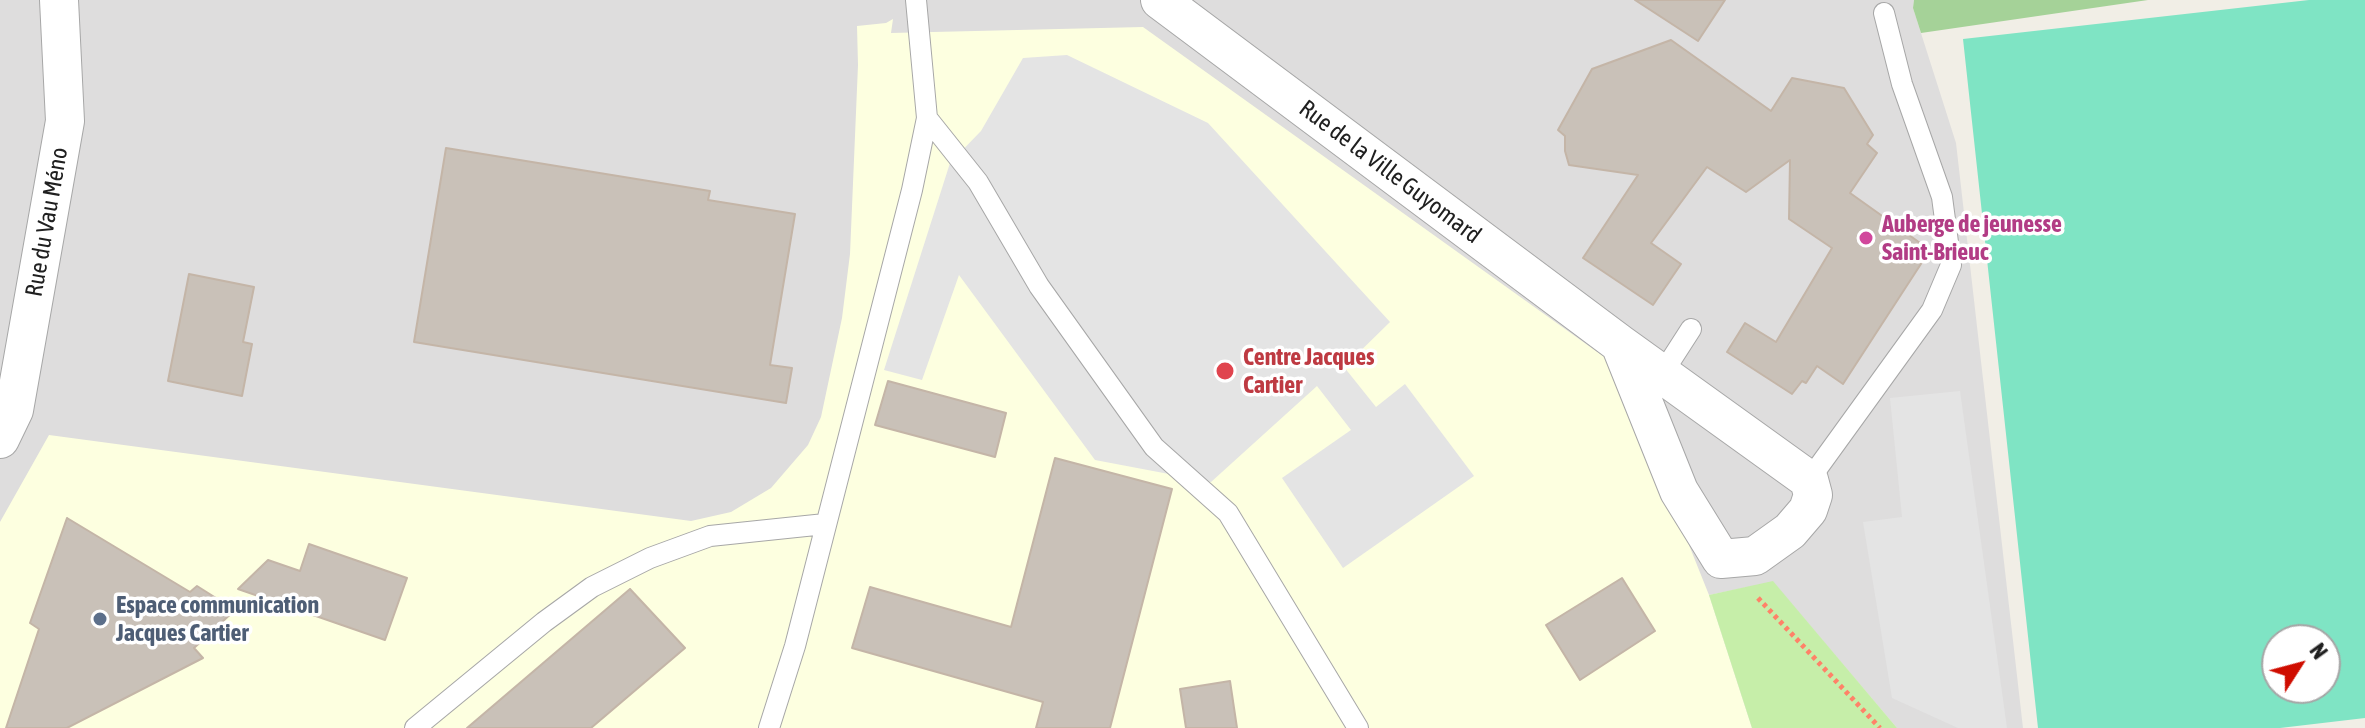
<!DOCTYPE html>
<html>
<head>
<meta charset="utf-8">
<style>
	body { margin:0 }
	#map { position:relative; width:2365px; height:728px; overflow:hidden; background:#f1eee6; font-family:"Asap Condensed",sans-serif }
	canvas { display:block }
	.north { position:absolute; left:2261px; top:624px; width:80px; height:80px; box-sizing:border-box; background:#fff; border:2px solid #a6a6a6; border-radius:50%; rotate:54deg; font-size:22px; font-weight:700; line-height:32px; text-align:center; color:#202020 }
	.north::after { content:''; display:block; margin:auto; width:28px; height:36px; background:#cf0d00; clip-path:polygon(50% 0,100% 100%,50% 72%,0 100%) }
</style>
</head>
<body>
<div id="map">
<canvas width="2365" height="728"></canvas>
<div class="north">N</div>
</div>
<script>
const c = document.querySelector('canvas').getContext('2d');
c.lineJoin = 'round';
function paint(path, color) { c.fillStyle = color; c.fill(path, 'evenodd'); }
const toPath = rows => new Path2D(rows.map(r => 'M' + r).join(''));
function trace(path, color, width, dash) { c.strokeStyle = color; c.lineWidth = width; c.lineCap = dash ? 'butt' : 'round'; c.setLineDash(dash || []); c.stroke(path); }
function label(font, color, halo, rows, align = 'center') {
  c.font = font + ' "Asap Condensed",sans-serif'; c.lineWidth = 7; c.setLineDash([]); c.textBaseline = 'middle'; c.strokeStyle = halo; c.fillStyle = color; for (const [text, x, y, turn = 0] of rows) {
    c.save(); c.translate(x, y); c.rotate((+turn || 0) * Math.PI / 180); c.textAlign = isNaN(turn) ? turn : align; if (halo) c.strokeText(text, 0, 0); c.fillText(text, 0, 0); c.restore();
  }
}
paint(toPath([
	[0,0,1914,0,1913,8,1956,143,2023,728,1897,728,1773,582,1709,595,1752,728,0,728]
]), '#dedddd');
paint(toPath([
	[893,19,891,33,1143,27,1614,364,1633,405,1709,595,1752,728,0,728,0,522,49,435,691,521,731,512,771,488,808,445,821,417,842,318,850,254,858,65,857,26,886,23]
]), '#fdffe0');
paint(toPath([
	[1773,581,1897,728,1752,728,1709,595]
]), '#c6eea9');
paint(toPath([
	[1914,0,2148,0,1921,33,1913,8]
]), '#a5d298');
paint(toPath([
	[2309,0,2365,0,2365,718,2280,728,2038,728,1963,39],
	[2277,640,2325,640,2325,688,2277,688]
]), '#7fe4c4');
paint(toPath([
	[1067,55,1208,123,1390,322,1344,367,1376,407,1405,384,1474,476,1343,568,1282,478,1351,430,1317,386,1211,482,1095,460,959,275,922,380,884,370,950,163,981,131,1023,58],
	[1960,391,2007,728,1958,728,1892,698,1863,522,1902,517,1890,398]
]), '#e4e4e4');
const building = toPath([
	[1635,0,1725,0,1698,41,1635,0],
	[1671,40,1771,111,1792,78,1844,88,1873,135,1867,144,1877,153,1850,193,1930,250,1843,384,1817,366,1806,383,1802,381,1792,394,1727,352,1745,323,1776,342,1832,248,1789,219,1790,160,1746,192,1707,167,1651,243,1681,264,1653,305,1583,258,1638,175,1569,165,1565,151,1565,136,1558,130,1592,69,1671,40],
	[446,148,710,191,708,200,795,214,770,365,792,368,786,403,414,342,446,148],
	[189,274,254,287,243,342,252,344,242,396,168,381,189,274],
	[888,381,1006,413,995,457,875,425,888,381],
	[1055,458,1172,489,1110,728,1036,728,1043,702,852,648,870,587,1011,627,1055,458],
	[67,518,190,592,197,586,235,610,194,648,203,658,67,728,6,728,39,629,30,623,67,518],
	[309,544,407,578,385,640,238,589,268,560,300,571,309,544],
	[1622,578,1655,631,1580,680,1546,625,1622,578],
	[630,589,685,648,591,728,467,728,630,589],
	[1230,681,1237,728,1186,728,1180,689,1230,681]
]);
paint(building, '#c9c1b8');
trace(building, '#c4b5a7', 2);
const lane = toPath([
	[927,118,978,182,1039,286,1154,447,1228,513,1358,728],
	[1662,374,1691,329],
	[1809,480,1932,310,1951,265,1942,197,1902,84,1884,13],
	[415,728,544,622,592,587,650,558,710,536,825,524],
	[769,728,795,646,912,190,927,118,916,0]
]);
const street = toPath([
	[1160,0,1620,344,1809,480,1813,495,1808,510,1790,531,1755,556,1721,559,1679,491,1620,344],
	[0,439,14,410,65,121,59,0]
]);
trace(lane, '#a7a7a7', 22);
trace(street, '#a7a7a7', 40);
trace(toPath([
	[1758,598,1880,728]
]), '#ff8268', 5, [4, 4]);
trace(lane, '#fff', 20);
trace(street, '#fff', 38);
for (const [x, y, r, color] of [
	[1866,238,8,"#d1479c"],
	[1225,371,10,"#e0444e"],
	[100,619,8,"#5c6f8a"]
]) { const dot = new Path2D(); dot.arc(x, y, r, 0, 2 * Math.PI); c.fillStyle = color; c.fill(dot); trace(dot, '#fff', 3); }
label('24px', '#202020', '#fff', [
	["Rue de la Ville Guyomard",1390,172,37],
	["Rue du Vau Méno",47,222,-80]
]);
label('bold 24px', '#b23c85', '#fff', [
	["Auberge de jeunesse",1882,224],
	["Saint-Brieuc",1882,252]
], 'left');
label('bold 24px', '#be3a42', '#fff', [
	["Centre Jacques",1243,357],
	["Cartier",1243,385]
], 'left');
label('bold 24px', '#4e5e75', '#fff', [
	["Espace communication",116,605],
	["Jacques Cartier",116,633]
], 'left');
</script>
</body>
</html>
